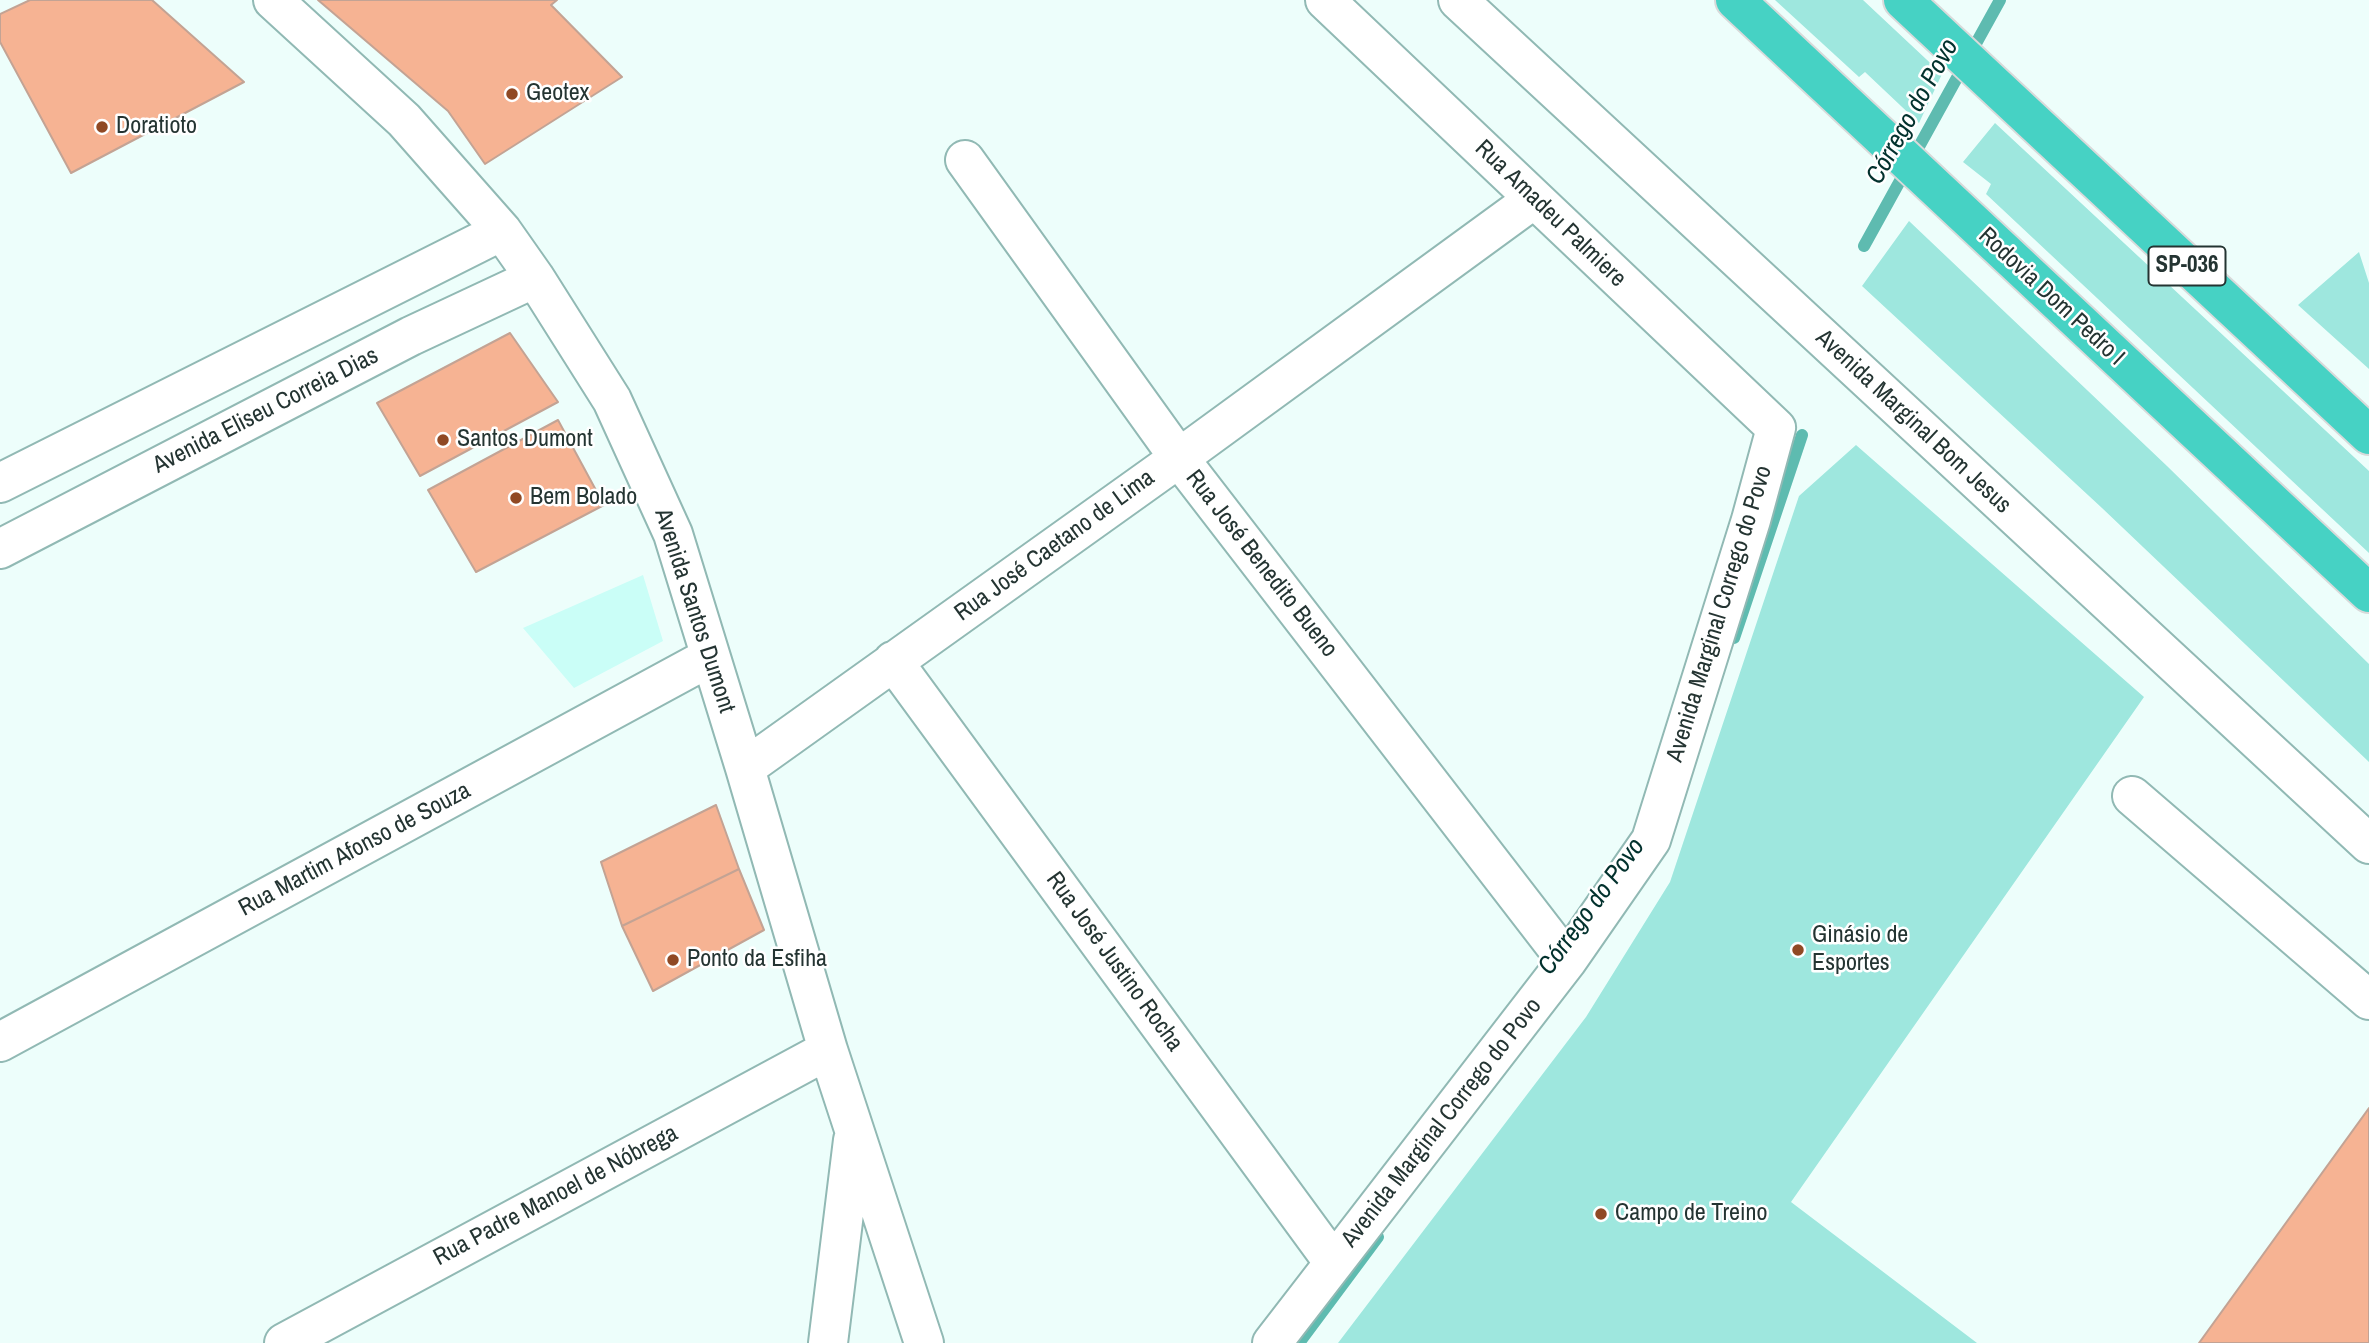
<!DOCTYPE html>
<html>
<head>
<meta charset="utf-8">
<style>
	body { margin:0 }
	canvas { display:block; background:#edfefb }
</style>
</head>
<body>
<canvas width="2369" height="1343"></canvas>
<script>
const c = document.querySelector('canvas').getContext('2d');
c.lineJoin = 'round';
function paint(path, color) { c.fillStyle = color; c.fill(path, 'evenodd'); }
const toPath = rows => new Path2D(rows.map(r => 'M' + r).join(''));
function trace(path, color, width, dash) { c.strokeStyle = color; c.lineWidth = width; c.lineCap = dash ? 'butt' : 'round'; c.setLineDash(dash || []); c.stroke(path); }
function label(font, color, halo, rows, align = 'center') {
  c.font = font + ' "Archivo Narrow",sans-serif'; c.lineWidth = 5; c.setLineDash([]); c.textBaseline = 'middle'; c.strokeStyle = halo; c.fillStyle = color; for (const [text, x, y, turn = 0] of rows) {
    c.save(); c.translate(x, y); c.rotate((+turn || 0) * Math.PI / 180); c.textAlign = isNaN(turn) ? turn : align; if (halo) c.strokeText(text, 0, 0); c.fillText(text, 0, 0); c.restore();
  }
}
paint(toPath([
	[643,575,663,641,574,688,523,628]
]), '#cafef7');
paint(toPath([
	[1775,0,1863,0,1942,74,1919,123,1865,72,1859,77],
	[1995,123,2369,471,2369,553,1986,194,1991,184,1963,162],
	[1909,221,2167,466,2369,664,2369,762,2102,508,1862,286],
	[2359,252,2369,283,2369,369,2298,305],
	[1856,445,2144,697,1791,1202,1977,1343,1338,1343,1586,1017,1670,882,1799,496]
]), '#9ee7de');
trace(toPath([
	[1864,246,2000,0],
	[1734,638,1802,435],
	[1299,1343,1378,1237]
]), '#5ebbb0', 12);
const building = toPath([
	[30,0,152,0,244,82,71,173,0,42,0,14,30,0],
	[318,0,557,0,551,5,622,77,485,164,448,111,318,0],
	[510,333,558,402,420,476,377,403,510,333],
	[558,420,604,505,476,572,428,490,558,420],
	[716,805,739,869,622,926,601,862,716,805],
	[739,869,764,930,653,991,622,926,739,869],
	[2369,1108,2369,1343,2199,1343,2369,1108]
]);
paint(building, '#f6b393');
trace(building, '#c3a394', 2);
const minor = toPath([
	[273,0,404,120,502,231,535,278,612,400,673,534,745,768,828,1050,924,1343],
	[1458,0,2369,844],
	[965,160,1179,458,1567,961],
	[0,483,502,231],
	[0,549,411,336,535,278],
	[893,661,1334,1263],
	[745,768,1179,458,1534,199],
	[2132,796,2369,1000],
	[0,1042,710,657],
	[284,1343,828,1050],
	[828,1343,853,1140],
	[1272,1343,1567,961,1651,840,1751,520,1776,428,1325,0]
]);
const highway = toPath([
	[1735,0,2369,593],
	[1903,0,2369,435]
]);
trace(minor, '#91b9b4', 42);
trace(highway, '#d8dada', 42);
trace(minor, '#fff', 38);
trace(highway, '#46d2c4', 38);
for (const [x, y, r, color] of [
	[512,94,7,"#904924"],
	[102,127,7,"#904924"],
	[443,440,7,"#904924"],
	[516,498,7,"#904924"],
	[1798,950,7,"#904924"],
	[673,960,7,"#904924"],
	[1601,1214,7,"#904924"]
]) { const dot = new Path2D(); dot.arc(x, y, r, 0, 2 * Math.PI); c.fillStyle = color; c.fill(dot); trace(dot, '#fff', 2.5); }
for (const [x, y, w] of [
	[2187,266,77]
]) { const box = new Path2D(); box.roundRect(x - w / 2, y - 19.5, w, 39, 5); c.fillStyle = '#fff'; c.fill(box); trace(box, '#243432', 2); }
label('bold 23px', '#243432', null, [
	["SP-036",2187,266]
]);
label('24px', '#243432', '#fff', [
	["Geotex",526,94],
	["Doratioto",116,127],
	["Santos Dumont",457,440],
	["Bem Bolado",530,498],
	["Ginásio de",1812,936],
	["Esportes",1812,964],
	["Ponto da Esfiha",687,960],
	["Campo de Treino",1615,1214]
], 'left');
label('24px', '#243432', '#fff', [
	["Rua Amadeu Palmiere",1550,214,44],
	["Rodovia Dom Pedro I",2051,297,43],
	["Avenida Eliseu Correia Dias",266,411,-27],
	["Avenida Marginal Bom Jesus",1913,422,43],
	["Rua José Caetano de Lima",1055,546,-36],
	["Rua José Benedito Bueno",1261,564,52],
	["Avenida Santos Dumont",694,611,72],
	["Avenida Marginal Corrego do Povo",1720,614,-73],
	["Rua Martim Afonso de Souza",355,850,-28],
	["Rua José Justino Rocha",1114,962,54],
	["Avenida Marginal Corrego do Povo",1442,1123,-52],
	["Rua Padre Manoel de Nóbrega",556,1196,-28]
]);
label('italic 26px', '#02312d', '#fff', [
	["Córrego do Povo",1913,112,-61],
	["Córrego do Povo",1592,907,-54]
]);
</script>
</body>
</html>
